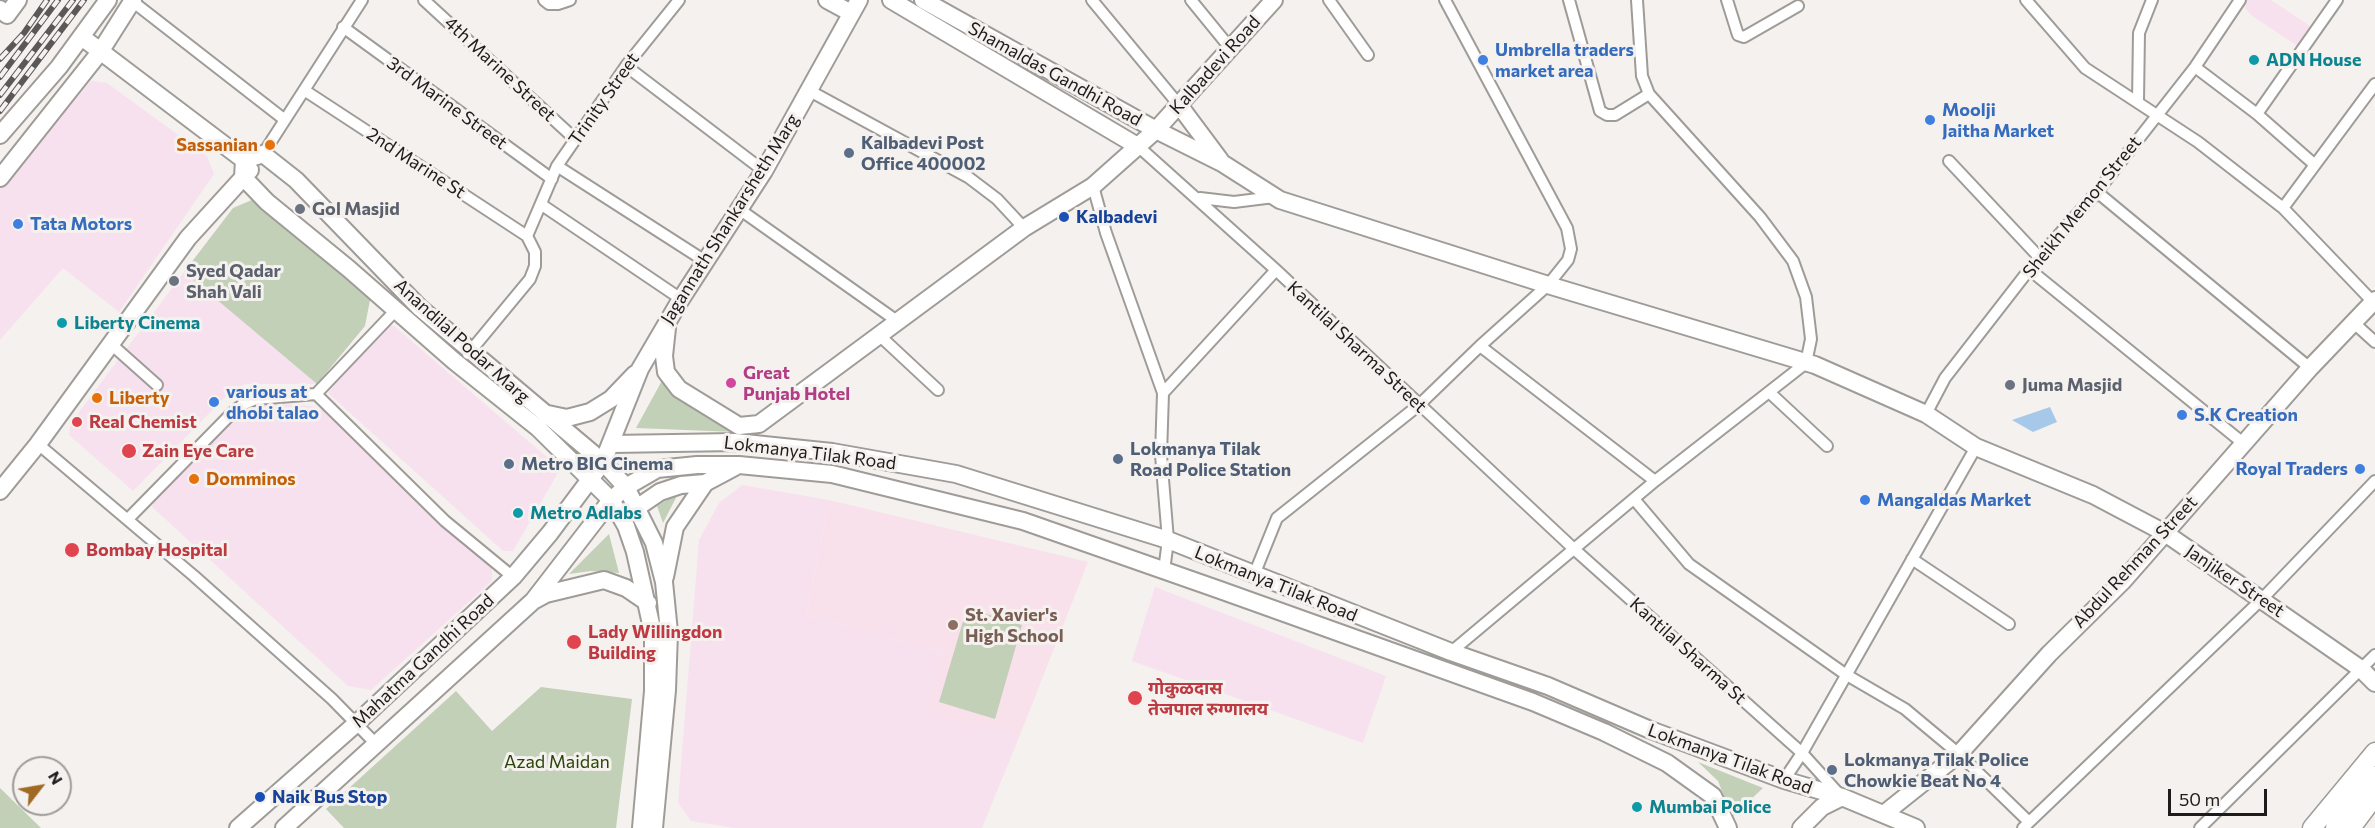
<!DOCTYPE html>
<html>
<head>
<meta charset="utf-8">
<style>
	body { margin:0 }
	#map { position:relative; width:2375px; height:828px; overflow:hidden; background:#f5f1ee; font-family:Commissioner,sans-serif }
	canvas { display:block }
	.north { position:absolute; left:12px; top:756px; width:60px; height:60px; box-sizing:border-box; background:#f5f1ee; border:2px solid #9f9c99; border-radius:50%; rotate:59deg; font-size:16px; font-weight:700; line-height:24px; text-align:center; color:#1d1c1a }
	.north::after { content:''; display:block; margin:auto; width:21px; height:27px; background:#a06a24; clip-path:polygon(50% 0,100% 100%,50% 72%,0 100%) }
	.scale { position:absolute; left:2168px; top:789px; width:99px; height:27px; box-sizing:border-box; border:3px solid #1d1c1a; border-top:0; padding-left:8px; font-size:18px; line-height:21px; white-space:nowrap; color:#1d1c1a; -webkit-text-stroke:4px #f5f1ee; paint-order:stroke }
</style>
</head>
<body>
<div id="map">
<canvas width="2375" height="828"></canvas>
<div class="north">N</div>
<div class="scale">50 m</div>
</div>
<script>
const c = document.querySelector('canvas').getContext('2d');
c.lineJoin = 'round';
function paint(path, color) { c.fillStyle = color; c.fill(path, 'evenodd'); }
const toPath = rows => new Path2D(rows.map(r => 'M' + r).join(''));
function trace(path, color, width, dash) { c.strokeStyle = color; c.lineWidth = width; c.lineCap = dash ? 'butt' : 'round'; c.setLineDash(dash || []); c.stroke(path); }
function label(font, color, halo, rows, align = 'center') {
  c.font = font + ' Commissioner,"Noto Sans Devanagari",sans-serif'; c.lineWidth = 6; c.setLineDash([]); c.textBaseline = 'middle'; c.strokeStyle = halo; c.fillStyle = color; for (const [text, x, y, turn = 0] of rows) {
    c.save(); c.translate(x, y); c.rotate((+turn || 0) * Math.PI / 180); c.textAlign = isNaN(turn) ? turn : align; if (halo) c.strokeText(text, 0, 0); c.fillText(text, 0, 0); c.restore();
  }
}
paint(toPath([
	[2247,0,2271,0,2316,30,2299,47,2251,15,2245,8],
	[91,81,107,83,207,156,214,174,119,312,63,268,0,340,0,189],
	[184,272,317,384,246,384,233,389,133,491,69,435,71,423],
	[382,326,394,326,555,464,559,471,513,551,503,551,328,393],
	[256,402,312,406,333,415,492,567,492,581,371,690,348,686,152,507,155,498,239,409],
	[742,485,829,500,806,615,944,653,926,713,1020,735,982,828,734,828,691,821,678,803,699,540,719,503],
	[1155,587,1386,676,1363,743,1132,661]
]), '#f7e1ef');
paint(toPath([
	[829,500,1088,562,1020,735,925,713,944,653,806,615]
]), '#f9e1eb');
paint(toPath([
	[254,199,370,300,365,326,317,384,184,272,233,208],
	[664,377,735,432,636,428],
	[679,492,663,523,657,506],
	[609,534,619,573,591,571,569,574],
	[967,608,1022,625,995,719,939,702],
	[541,687,632,699,616,828,344,828,326,809,456,691,492,731],
	[1698,762,1763,788,1732,817,1718,781],
	[0,788,41,828,0,828]
]), '#c2d0b7');
paint(toPath([
	[2050,407,2057,422,2033,432,2012,420]
]), '#a7c9e9');
const street = toPath([
	[424,0,575,139],
	[544,0,549,4,558,4,570,0],
	[1092,0,1179,105],
	[1191,0,1231,49],
	[1329,0,1368,55],
	[1569,0,1600,111,1607,115,1615,115,1649,94],
	[1727,0,1738,35,1744,37,1798,6],
	[2026,0,2085,68,2198,142,2283,208,2373,302],
	[132,1,285,120],
	[343,27,552,179],
	[626,66,764,171],
	[2195,67,2257,114,2315,165],
	[304,90,527,236],
	[808,90,968,177,997,199,1024,228],
	[2138,101,2139,33,2152,0],
	[2257,114,2337,0],
	[1139,147,1276,270,1574,549,1802,753,1839,794],
	[263,154,362,0],
	[1949,161,2039,257],
	[557,166,705,261],
	[1093,186,1106,233,1163,393,1161,455,1168,540,1164,571],
	[2097,192,2310,368],
	[1200,198,1234,202,1274,197],
	[542,205,681,299],
	[2283,208,2375,84],
	[739,209,897,321],
	[2030,270,2243,443],
	[2354,323,2375,342],
	[879,335,938,390],
	[111,344,157,385],
	[1480,346,1655,481],
	[468,354,530,279,535,266,535,252,527,236,557,166,626,66,679,0],
	[1769,392,1827,446],
	[1163,393,1276,270],
	[316,394,445,521,513,577],
	[316,394,396,310],
	[1926,414,1945,378,2039,257,2097,192,2195,67,2240,0],
	[38,444,194,576,332,699,377,745],
	[1634,499,1689,564,1845,674,1905,709,1959,754,2029,822],
	[129,518,231,414,242,405,256,399,316,394],
	[1912,559,2009,624],
	[1254,575,1277,518,1419,405,1480,346,1548,285,1568,260,1571,249,1567,228,1445,0],
	[1451,652,1655,481,1806,363,1811,339,1806,297,1793,261,1760,217,1649,94,1642,76,1637,0],
	[1784,780,1802,753,1976,447],
	[2023,828,2262,599,2375,481],
	[2200,828,2375,655]
]);
const secondary = toPath([
	[827,0,851,13],
	[891,0,1139,147],
	[923,0,1156,130,1222,163,1280,200,1548,285,1815,365,1926,414,1976,447,2093,495,2165,533,2361,669,2375,683],
	[0,9,7,15,18,0],
	[83,38,244,160],
	[1179,105,1220,160],
	[0,135,59,67,108,0],
	[244,160,263,154,296,180,420,308,603,462,626,487,654,543,664,582,669,632,667,690,654,828],
	[244,160,243,177,267,202,349,269,454,361,538,428,611,500,626,526,635,552,653,633,653,691,641,828],
	[0,178,100,52,133,0],
	[667,328,664,356,666,372,679,389,739,426,759,424,1024,228,1093,186,1156,130,1274,0],
	[548,414,567,418,590,412,611,399,635,374],
	[612,444,735,442,832,452,956,474,1168,540,1451,652,1548,686,1648,729,1784,780,1842,797,1916,828],
	[0,491,38,444,188,238,250,170],
	[638,507,660,492,681,485,705,483],
	[665,577,675,527,705,483,735,467],
	[535,600,546,594,604,580,626,588,648,603],
	[1885,813,1959,754,2049,654,2123,581,2310,368,2375,300],
	[238,828,358,722,513,577,550,533,603,462,640,369,681,299,764,171,859,0],
	[284,828,533,601,611,500,626,487,657,469,697,465,739,465,832,474,1023,521,1220,590,1533,702,1604,732,1667,763,1713,796,1728,828],
	[1801,828,1822,807,1842,797]
]);
const primary = toPath([
	[2312,828,2375,752],
	[2335,828,2375,776],
	[2351,828,2375,796]
]);
trace(street, '#9f9c98', 14);
trace(secondary, '#9f9c98', 20);
trace(primary, '#9f9c98', 21);
trace(street, '#fff', 10);
trace(secondary, '#fff', 16);
trace(primary, '#fff', 18);
const rail = toPath([
	[0,59,24,33,47,0],
	[0,77,58,0],
	[0,95,73,0],
	[0,111,84,0]
]);
trace(rail, '#5b5957', 6);
trace(rail, '#f5f1ee', 4, [11]);
for (const [x, y, r, color] of [
	[1483,60,6,"#3f7fe0"],
	[2254,60,6,"#0f9aa8"],
	[1930,120,6,"#3f7fe0"],
	[270,145,6,"#e8710a"],
	[849,153,6,"#5c6f8a"],
	[300,209,6,"#6b7280"],
	[1064,217,6,"#1a4fb4"],
	[18,224,6,"#3f7fe0"],
	[174,281,6,"#6b7280"],
	[62,323,6,"#0f9aa8"],
	[731,383,6,"#d1479c"],
	[2010,385,6,"#6b7280"],
	[97,398,6,"#e8710a"],
	[214,402,6,"#3f7fe0"],
	[2182,415,6,"#3f7fe0"],
	[77,422,6,"#e0444e"],
	[129,451,8,"#e0444e"],
	[1118,459,6,"#5c6f8a"],
	[509,464,6,"#5c6f8a"],
	[2360,469,6,"#3f7fe0"],
	[194,479,6,"#e8710a"],
	[1865,500,6,"#3f7fe0"],
	[518,513,6,"#0f9aa8"],
	[72,550,8,"#e0444e"],
	[953,625,6,"#8d6e63"],
	[574,642,8,"#e0444e"],
	[1135,698,8,"#e0444e"],
	[1832,770,6,"#5c6f8a"],
	[260,797,6,"#1a4fb4"],
	[1637,807,6,"#0f9aa8"]
]) { const dot = new Path2D(); dot.arc(x, y, r, 0, 2 * Math.PI); c.fillStyle = color; c.fill(dot); trace(dot, '#f5f1ee', 2); }
label('bold 18px', '#366cbe', '#f5f1ee', [
	["Umbrella traders",1495,50],
	["market area",1495,71],
	["Moolji",1942,110],
	["Jaitha Market",1942,131],
	["Tata Motors",30,224],
	["various at",226,392],
	["dhobi talao",226,413],
	["S.K Creation",2194,415],
	["Royal Traders",2348,469,"right"],
	["Mangaldas Market",1877,500]
], 'left');
label('bold 18px', '#0d838f', '#f5f1ee', [
	["ADN House",2266,60],
	["Liberty Cinema",74,323],
	["Metro Adlabs",530,513],
	["Mumbai Police",1649,807]
], 'left');
label('18px', '#1d1c1a', '#f5f1ee', [
	["Kalbadevi Road",1215,65,-48],
	["4th Marine Street",500,69,43],
	["Shamaldas Gandhi Road",1055,74,29],
	["Trinity Street",604,99,-55],
	["3rd Marine Street",447,103,36],
	["2nd Marine St",416,163,33],
	["Sheikh Memon Street",2082,207,-51],
	["Jagannath Shankarsheth Marg",730,219,-58],
	["Anandilal Podar Marg",462,341,42],
	["Kantilal Sharma Street",1357,347,43],
	["Lokmanya Tilak Road",810,453,7],
	["Abdul Rehman Street",2135,562,-47],
	["Janjiker Street",2235,581,34],
	["Lokmanya Tilak Road",1276,584,22],
	["Kantilal Sharma St",1688,651,42],
	["Mahatma Gandhi Road",423,661,-43],
	["Lokmanya Tilak Road",1730,759,20]
]);
label('bold 18px', '#4e5e75', '#f5f1ee', [
	["Kalbadevi Post",861,143],
	["Office 400002",861,164],
	["Lokmanya Tilak",1130,449],
	["Road Police Station",1130,470],
	["Metro BIG Cinema",521,464],
	["Lokmanya Tilak Police",1844,760],
	["Chowkie Beat No 4",1844,781]
], 'left');
label('bold 18px', '#c56008', '#f5f1ee', [
	["Sassanian",258,145,"right"],
	["Liberty",109,398],
	["Domminos",206,479]
], 'left');
label('bold 18px', '#5b616d', '#f5f1ee', [
	["Gol Masjid",312,209],
	["Syed Qadar",186,271],
	["Shah Vali",186,292],
	["Juma Masjid",2022,385]
], 'left');
label('bold 18px', '#164399', '#f5f1ee', [
	["Kalbadevi",1076,217],
	["Naik Bus Stop",272,797]
], 'left');
label('bold 18px', '#b23c85', '#f5f1ee', [
	["Great",743,373],
	["Punjab Hotel",743,394]
], 'left');
label('bold 18px', '#be3a42', '#f5f1ee', [
	["Real Chemist",89,422],
	["Zain Eye Care",142,451],
	["Bombay Hospital",86,550],
	["Lady Willingdon",588,632],
	["Building",588,653],
	["गोकुळदास",1148,688],
	["तेजपाल रुग्णालय",1148,709]
], 'left');
label('bold 18px', '#785e54', '#f5f1ee', [
	["St. Xavier's",965,615],
	["High School",965,636]
], 'left');
label('18px', '#2b4409', '#f5f1ee', [
	["Azad Maidan",557,762]
]);
</script>
</body>
</html>
